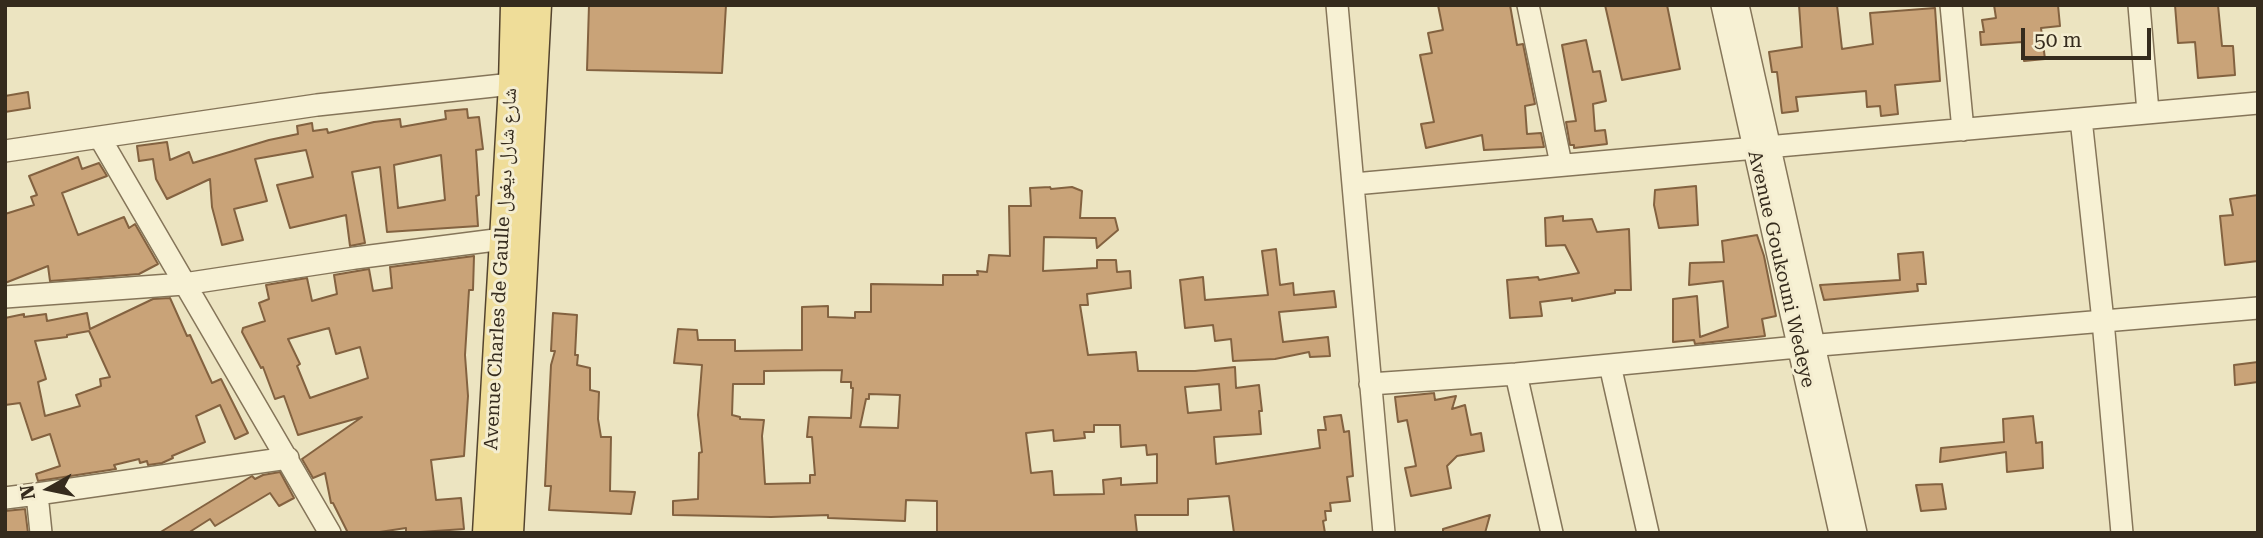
<!DOCTYPE html>
<html>
<head>
<meta charset="utf-8">
<style>
	body { margin:0 }
	#map { position:relative; width:2263px; height:538px; overflow:hidden; background:#ece4c1; font-family:"Roboto Serif",serif }
	canvas { display:block }
	.frame { position:absolute; inset:0; border:7px solid #352b1d; pointer-events:none }
	.north { position:absolute; left:14px; top:454px; width:70px; height:70px; -webkit-text-stroke:5px #f4edd0; paint-order:stroke; rotate:261deg; font-size:19px; font-weight:700; line-height:28px; text-align:center; color:#352b1d }
	.north::after { content:''; display:block; margin:auto; width:24px; height:32px; background:#352b1d; clip-path:polygon(50% 0,100% 100%,50% 72%,0 100%) }
	.scale { position:absolute; left:2021px; top:28px; width:130px; height:32px; box-sizing:border-box; border:4px solid #352b1d; border-top:0; padding-left:9px; font-size:21px; line-height:24px; white-space:nowrap; color:#352b1d; -webkit-text-stroke:5px #f4edd0; paint-order:stroke }
</style>
</head>
<body>
<div id="map">
<canvas width="2263" height="538"></canvas>
<div class="frame"></div>
<div class="north">N</div>
<div class="scale">50 m</div>
</div>
<script>
const c = document.querySelector('canvas').getContext('2d');
c.lineJoin = 'round';
function paint(path, color) { c.fillStyle = color; c.fill(path, 'evenodd'); }
const toPath = rows => new Path2D(rows.map(r => 'M' + r).join(''));
function trace(path, color, width, dash) { c.strokeStyle = color; c.lineWidth = width; c.lineCap = dash ? 'butt' : 'round'; c.setLineDash(dash || []); c.stroke(path); }
function label(font, color, halo, rows, align = 'center') {
  c.font = font + ' "Roboto Serif","Noto Naskh Arabic",serif'; c.lineWidth = 6; c.setLineDash([]); c.textBaseline = 'middle'; c.strokeStyle = halo; c.fillStyle = color; for (const [text, x, y, turn = 0] of rows) {
    c.save(); c.translate(x, y); c.rotate((+turn || 0) * Math.PI / 180); c.textAlign = isNaN(turn) ? turn : align; if (halo) c.strokeText(text, 0, 0); c.fillText(text, 0, 0); c.restore();
  }
}
const building = toPath([
	[589,5,726,5,722,73,587,70,589,5],
	[1438,5,1510,5,1517,45,1523,44,1535,104,1525,106,1527,134,1541,133,1544,147,1484,150,1482,135,1426,148,1421,124,1434,122,1420,55,1432,53,1428,33,1443,30,1438,5],
	[1605,5,1667,5,1680,69,1622,80,1605,5],
	[1799,5,1837,5,1842,49,1873,44,1870,13,1935,8,1940,81,1895,85,1898,114,1881,116,1880,106,1867,107,1866,91,1796,97,1798,111,1782,113,1777,72,1772,72,1769,52,1802,47,1799,5],
	[1994,5,2058,5,2060,26,2041,28,2045,59,2024,61,2022,42,1981,45,1980,32,1984,32,1982,20,1996,18,1994,5],
	[2175,5,2218,5,2222,46,2233,46,2235,75,2198,78,2195,42,2178,43,2175,5],
	[1586,40,1593,72,1600,71,1606,101,1593,104,1595,131,1605,130,1607,144,1574,148,1574,145,1570,145,1566,122,1576,121,1562,45,1586,40],
	[28,92,30,108,5,112,5,96,28,92],
	[467,109,468,118,479,117,483,149,476,150,479,195,476,196,478,226,387,232,380,167,352,172,365,243,350,246,346,215,290,228,277,185,313,177,306,150,255,159,267,201,234,209,243,240,222,245,212,207,210,179,167,199,156,179,153,159,139,161,137,146,167,142,170,160,189,152,193,163,269,140,298,134,297,126,312,123,313,131,327,129,328,133,374,122,400,119,401,127,446,119,445,111,467,109],
	[441,155,445,200,398,208,394,165,441,155],
	[78,157,82,169,99,163,107,176,62,193,78,235,124,217,129,228,135,224,158,264,139,274,50,281,48,266,5,283,5,214,34,205,31,197,37,195,29,176,78,157],
	[1696,186,1698,225,1659,228,1654,205,1655,190,1696,186],
	[1050,187,1051,189,1072,187,1082,191,1080,218,1115,218,1118,230,1097,248,1096,238,1044,237,1043,271,1097,268,1097,260,1116,260,1117,272,1130,271,1131,288,1087,294,1088,305,1080,305,1088,355,1136,352,1138,371,1195,371,1235,367,1236,388,1259,385,1262,411,1259,411,1261,434,1214,437,1216,464,1320,448,1318,430,1326,430,1324,417,1341,415,1344,432,1349,431,1353,476,1347,477,1350,501,1330,503,1331,511,1325,511,1326,520,1323,521,1325,533,1234,533,1229,496,1188,499,1188,515,1135,515,1137,533,937,533,937,501,906,500,905,521,828,518,828,515,771,517,673,515,673,501,698,499,699,453,702,452,698,415,702,365,674,363,678,329,697,330,698,340,735,340,735,351,802,350,802,307,828,306,828,317,855,318,855,312,871,312,871,284,943,285,943,275,978,275,977,271,987,272,989,255,1010,256,1009,206,1031,206,1030,188,1050,187],
	[842,370,841,382,851,382,851,388,853,388,851,418,809,417,807,437,812,437,815,475,810,475,810,483,765,484,762,436,764,420,740,419,740,417,732,415,733,384,764,384,764,371,842,370],
	[1219,384,1221,410,1188,413,1185,387,1219,384],
	[869,394,900,395,898,428,860,427,866,399,869,399,869,394],
	[1094,425,1120,425,1121,447,1146,445,1147,455,1157,454,1157,483,1121,485,1121,478,1103,480,1104,494,1054,495,1052,471,1031,473,1026,433,1053,430,1054,441,1085,438,1084,432,1094,432,1094,425],
	[2258,195,2258,261,2225,265,2220,216,2233,215,2230,199,2258,195],
	[1563,216,1563,221,1592,219,1597,232,1629,229,1631,290,1615,290,1615,293,1572,301,1572,298,1540,302,1542,316,1510,318,1507,280,1538,277,1539,280,1579,273,1565,245,1546,246,1545,218,1563,216],
	[1757,235,1764,256,1776,316,1762,319,1765,336,1695,344,1694,340,1673,342,1673,299,1697,296,1700,337,1728,327,1723,281,1689,285,1690,263,1724,262,1722,241,1757,235],
	[1276,249,1280,285,1293,283,1294,295,1334,291,1336,307,1279,312,1283,342,1328,337,1330,356,1310,357,1309,352,1275,359,1233,361,1231,339,1215,341,1213,325,1185,328,1180,280,1203,277,1205,300,1268,295,1262,251,1276,249],
	[1923,252,1926,284,1917,284,1918,291,1824,300,1820,285,1900,280,1898,254,1923,252],
	[474,256,473,290,469,290,465,355,468,396,464,456,431,460,436,500,461,498,464,529,406,533,406,528,373,533,348,533,333,503,331,503,325,473,313,478,302,459,362,417,298,435,284,396,275,399,263,367,261,368,242,332,243,328,265,321,259,303,269,299,266,285,307,278,312,301,337,294,334,275,369,269,373,291,392,288,390,267,474,256],
	[329,328,336,354,360,347,368,378,310,398,297,366,300,364,288,339,329,328],
	[170,298,187,336,190,335,212,383,221,379,248,433,235,439,220,405,196,416,205,442,172,456,173,458,162,463,148,465,147,461,140,463,139,459,114,465,116,469,38,481,36,474,60,466,50,434,32,440,20,403,5,405,5,318,24,314,24,317,46,314,47,321,87,313,90,329,153,299,170,298],
	[89,331,110,377,100,379,101,386,76,395,80,406,45,416,38,382,46,379,35,341,67,337,67,335,89,331],
	[553,313,577,315,575,355,578,355,577,365,590,368,590,390,599,392,598,419,601,437,611,437,610,491,635,492,631,514,549,510,551,486,545,486,551,365,555,351,551,351,553,313],
	[2258,362,2258,382,2235,385,2234,365,2258,362],
	[1434,393,1435,400,1456,396,1452,409,1465,405,1471,435,1481,433,1484,451,1457,456,1447,466,1451,488,1411,496,1405,468,1416,466,1407,420,1398,422,1395,397,1434,393],
	[2033,416,2036,443,2042,442,2043,468,2007,472,2006,452,1940,462,1941,448,2004,442,2003,419,2033,416],
	[280,472,294,498,279,506,270,493,215,526,210,519,188,533,159,533,252,476,255,479,263,475,280,472],
	[1942,484,1946,509,1921,511,1916,485,1942,484],
	[25,509,28,533,5,533,5,511,25,509],
	[1490,515,1485,533,1443,533,1443,529,1490,515]
]);
paint(building, '#c9a378');
trace(building, '#836240', 2);
const minor = toPath([
	[1337,5,1384,533],
	[1528,5,1561,164],
	[1722,5,1840,533],
	[1738,5,1856,533],
	[1951,5,1963,130],
	[2139,5,2148,112],
	[2081,119,2103,321,2122,533],
	[100,138,330,533],
	[5,151,317,105,512,84],
	[1354,184,2258,103],
	[5,297,184,284,355,258,503,239],
	[1610,365,1648,533],
	[1516,374,1552,533],
	[1370,384,1516,374,1808,346,2258,308],
	[5,498,37,494],
	[41,533,37,494,288,458]
]);
const major = toPath([
	[486,533,512,84,514,5],
	[510,533,538,5]
]);
trace(minor, '#857559', 24);
trace(major, '#53432e', 29);
trace(minor, '#f7f1d4', 21);
trace(major, '#efdd99', 26);
label('19px', '#352b1d', '#f4edd0', [
	["Avenue Charles de Gaulle شارع شارل ديغول",501,269,-87],
	["Avenue Goukouni Wedeye",1781,269,77]
]);
</script>
</body>
</html>
